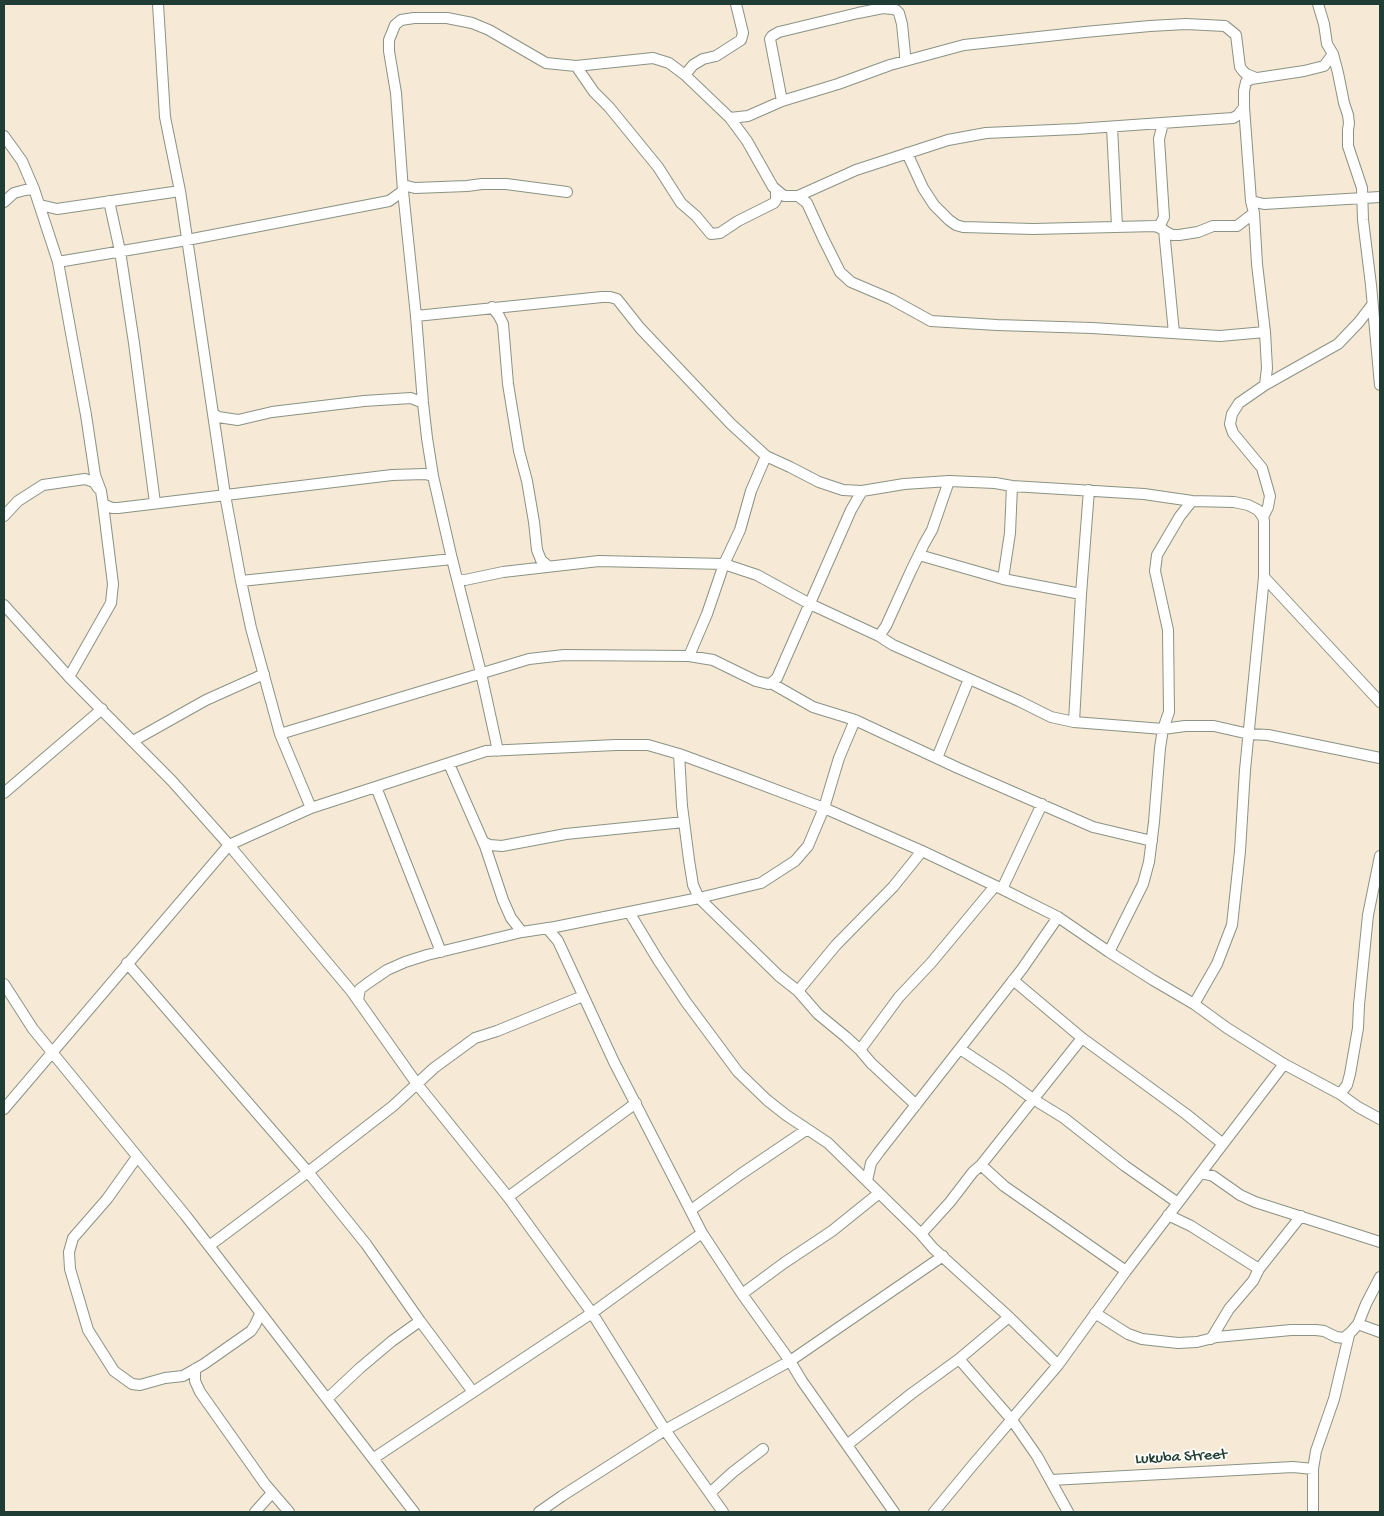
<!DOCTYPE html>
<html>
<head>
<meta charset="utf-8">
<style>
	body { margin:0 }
	#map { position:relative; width:1384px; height:1516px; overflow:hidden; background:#f6e9d5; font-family:"Gochi Hand",sans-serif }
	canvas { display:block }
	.frame { position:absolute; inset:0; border:5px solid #1f3d34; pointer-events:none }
</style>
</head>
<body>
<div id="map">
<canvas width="1384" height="1516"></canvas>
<div class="frame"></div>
</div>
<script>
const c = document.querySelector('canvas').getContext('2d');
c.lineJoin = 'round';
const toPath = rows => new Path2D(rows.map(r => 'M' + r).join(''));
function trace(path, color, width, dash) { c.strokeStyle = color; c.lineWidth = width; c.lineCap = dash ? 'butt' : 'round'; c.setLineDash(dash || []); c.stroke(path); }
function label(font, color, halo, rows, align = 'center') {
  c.font = font + ' "Gochi Hand",sans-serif'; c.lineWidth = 4; c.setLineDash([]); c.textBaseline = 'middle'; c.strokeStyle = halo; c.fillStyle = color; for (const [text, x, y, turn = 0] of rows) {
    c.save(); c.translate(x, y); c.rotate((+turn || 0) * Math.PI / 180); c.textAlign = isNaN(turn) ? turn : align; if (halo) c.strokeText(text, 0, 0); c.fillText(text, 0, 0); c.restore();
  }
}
const minor = toPath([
	[158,4,165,117,180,191,225,495,241,581,251,628,280,734,311,808],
	[1333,54,1338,73,1344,103,1348,115,1349,123,1348,130,1348,146,1362,188,1363,220,1371,285,1380,385],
	[576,66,594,92,609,107,658,167,681,203,696,216,711,234,720,233,738,221,774,203,776,200,776,190],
	[685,75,693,65,703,59,716,56,741,40,743,33,736,4],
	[782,101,770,39,772,36,779,32,858,13,883,8,892,9,896,10,899,13,902,24,905,54,905,61],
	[730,118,748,116,782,101,838,84,890,65,964,45,1085,32,1150,26,1186,24,1225,26,1236,35,1240,67,1243,71,1246,74,1256,78],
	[1112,127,1117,226],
	[4,136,22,161,34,189,58,262,86,415,95,475,101,491,103,504,113,584,111,603,69,677],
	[907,153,923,188,934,205,949,220,956,225,963,227,1033,229,1156,226,1172,235,1179,235,1198,232,1213,226,1237,226,1254,213],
	[403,185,415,188,467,186,482,184,506,184,567,192],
	[798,196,807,203,823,238,840,272,851,282,891,299,931,321,997,325,1092,328,1220,336,1265,332],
	[109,201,120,251,134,343,155,503],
	[1251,201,1264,204,1380,197],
	[4,202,14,193,25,190,34,189],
	[40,205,57,209,180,191],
	[1157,227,1161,223,1164,217,1159,139,1163,123],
	[1164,230,1174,333],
	[58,262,187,240,389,201,403,191],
	[492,307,499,316,503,324,508,384,519,451,527,481,534,522,537,550,541,560,548,566],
	[416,316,602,297,610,297,617,299,640,328,731,424,766,456,790,467,819,482,843,490,862,491,904,484,949,481,995,483,1012,486,1144,494,1192,501,1234,502,1248,505,1258,510,1263,517,1264,521,1264,577,1245,770,1240,851,1232,925,1217,964,1194,1004],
	[1265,385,1338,344,1359,322,1372,305],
	[213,413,218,417,238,420,272,412,364,401,411,398,423,403],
	[103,504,112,508,118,508,392,475,425,474,433,476],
	[4,516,18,501,43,485,85,479,94,482,98,488],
	[1263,517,1268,507,1270,496,1262,468,1233,433,1230,424,1232,414,1239,403,1265,385,1267,368,1265,332,1257,264,1254,213,1251,201,1244,107,1244,91,1246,82,1251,79,1304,71,1324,66,1333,54,1327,44,1324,24,1318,4],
	[919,555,1003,579,1081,594],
	[1264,577,1380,702],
	[457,579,465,580,503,572,599,561,724,564,757,575,810,604,879,636,893,645,1019,701,1051,717,1074,722,1163,729,1185,726,1214,726,1249,734,1268,735,1380,758],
	[1003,579,1010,533,1012,486],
	[241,581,452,559],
	[4,605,69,677,172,781,229,845,352,992,417,1084,508,1197,592,1313,665,1430,723,1512],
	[879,636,886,626,910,573,924,544,932,530,949,481],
	[689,656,707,614,724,564,740,530,751,491,766,456],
	[771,683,813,707,855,720,958,768,1093,827,1152,841],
	[1074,722,1081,594,1089,490],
	[280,734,529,659,564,655,689,656,713,660,756,681,768,684,771,683,777,678,851,510,862,491],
	[133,741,206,700,264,674],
	[498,751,481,673,452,559,433,476,427,438,423,403,416,316,403,191,396,93,389,51,389,40,395,25,401,20,414,18,447,18,472,23,489,30,546,63,576,66,653,58,669,63,685,75,730,118,747,141,773,187,784,196,798,196,856,170,948,140,986,133,1076,129,1233,118,1238,115,1244,107],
	[679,754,682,806,689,860,693,885,699,898,779,976,798,991,818,1014,846,1037,860,1050,871,1063,916,1105],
	[937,758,969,679],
	[449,764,485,846,503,900,511,918,522,932],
	[376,787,441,952],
	[4,793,102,709],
	[483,842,490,845,502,846,566,834,684,822],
	[1002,889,1042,804],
	[629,912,658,960,686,1002,738,1072,767,1100,786,1115,828,1143,921,1234,933,1248,1009,1317,1058,1365],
	[547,928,558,941,614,1062,702,1233,742,1294,790,1361,802,1381,894,1512],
	[1109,952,1143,884,1149,862,1154,822,1160,748,1163,729,1169,712,1168,630,1155,571,1157,555,1180,516,1192,501],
	[127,963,308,1172,366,1244,420,1321,473,1392],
	[1013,980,1082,1038,1186,1114,1223,1144],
	[4,984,33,1029,186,1216,414,1512],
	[798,991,836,945,893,887,922,851],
	[358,1000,360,989,368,983,387,970,405,962,427,955,522,932,555,927,699,898,761,883,795,861,808,846,824,808,839,758,855,720],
	[960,1049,1004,1078,1033,1099,1064,1118,1125,1166,1178,1203],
	[860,1050,899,997,931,963,995,886],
	[1340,1094,1347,1085,1350,1074,1358,1028,1359,1005,1368,915,1380,856],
	[4,1109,229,845,311,808,486,751,616,745,648,745,679,754,739,776,824,808,922,851,1002,889,1058,917,1109,952,1153,980,1194,1004,1227,1028,1284,1064,1340,1094,1358,1107,1380,1119],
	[137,1157,107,1199,73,1238,69,1252,70,1269,88,1330,114,1371,132,1384,140,1385,165,1378,183,1376,204,1364,251,1331,255,1325,260,1314],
	[981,1165,1004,1186,1126,1271],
	[1201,1173,1213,1176,1240,1195,1255,1202,1380,1242],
	[867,1181,871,1163,879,1152,1022,969,1058,917],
	[508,1197,636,1103],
	[691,1210,741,1174,806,1130],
	[1168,1215,1191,1226,1259,1269],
	[921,1234,950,1202,973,1172,981,1165,1082,1038],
	[209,1246,308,1172,393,1106,434,1068,475,1038,497,1031,583,996],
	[742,1294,784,1263,832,1231,878,1194],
	[1095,1313,1128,1334,1142,1339,1178,1343,1197,1342,1217,1337,1291,1330,1316,1330,1324,1331,1336,1337,1344,1338,1352,1331,1358,1324,1380,1332],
	[1358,1324,1366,1304,1380,1277],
	[1211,1339,1229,1309,1253,1281,1259,1269,1301,1216],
	[959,1359,1012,1420,1037,1456,1068,1512],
	[195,1369,195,1381,200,1392,265,1484,289,1512],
	[327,1399,360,1368,392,1341,420,1321],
	[847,1445,911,1394,959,1359,1009,1317],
	[374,1458,592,1313,702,1233],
	[1051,1480,1293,1467,1313,1469],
	[710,1493,733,1472,763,1449],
	[255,1512,272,1493],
	[539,1512,562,1496,665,1430,790,1361,943,1256],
	[934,1512,972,1466,1058,1365,1126,1271,1284,1064],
	[1313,1512,1313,1469,1316,1451,1334,1399,1349,1335]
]);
trace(minor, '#8a9384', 12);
trace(minor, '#fff', 10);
label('16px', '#1f3d34', '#fdfcf7', [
	["Lukuba Street",1181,1458,-3]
]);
</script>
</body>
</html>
